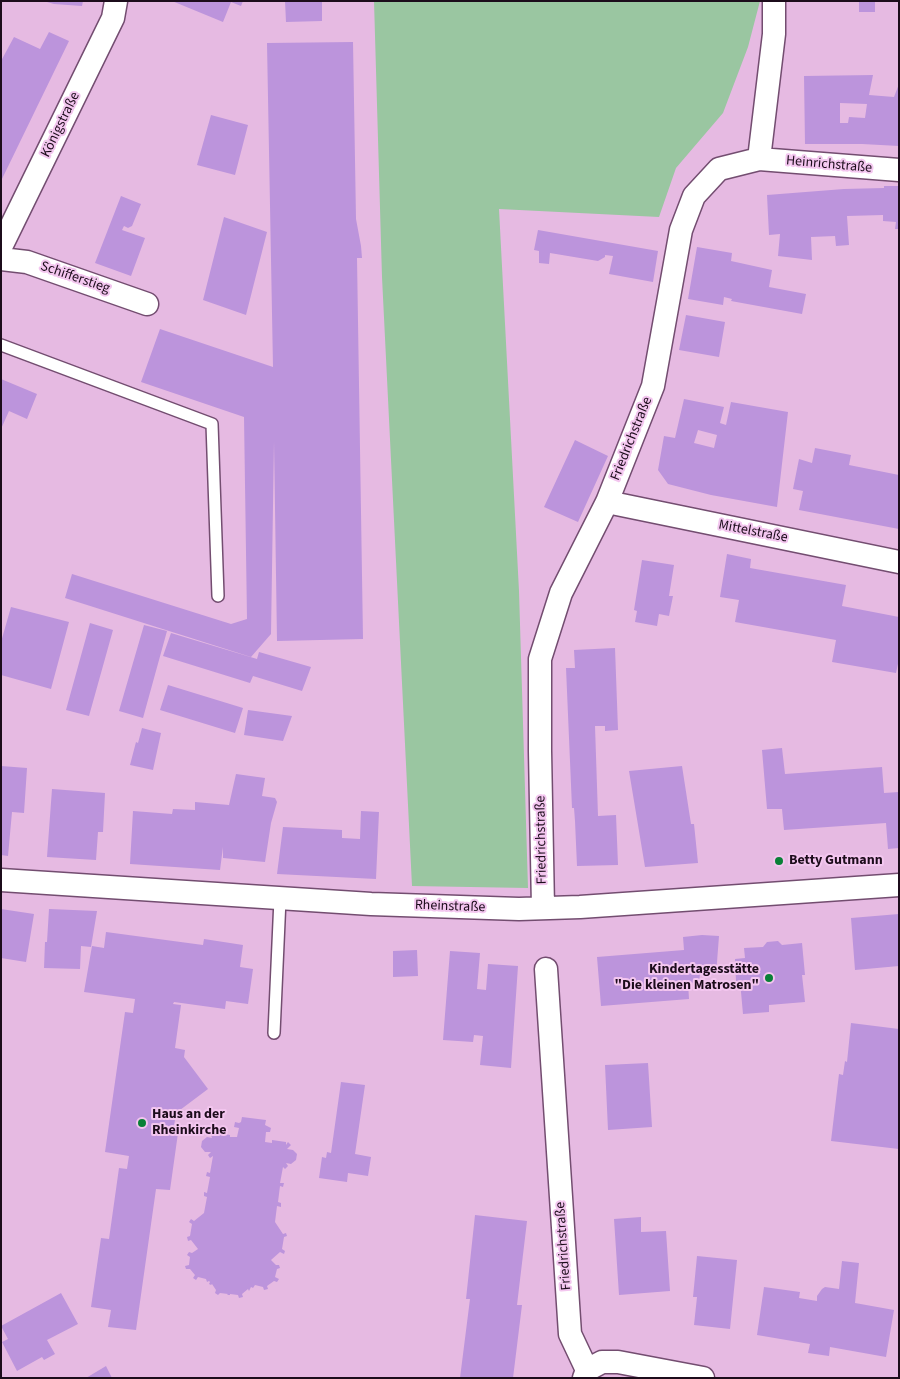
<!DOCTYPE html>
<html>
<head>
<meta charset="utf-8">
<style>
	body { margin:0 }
	#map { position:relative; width:900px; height:1379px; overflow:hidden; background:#e6bae2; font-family:"Source Sans 3",sans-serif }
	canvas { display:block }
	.frame { position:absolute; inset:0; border:2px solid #1c0c1b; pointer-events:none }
</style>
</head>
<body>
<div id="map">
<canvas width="900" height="1379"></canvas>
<div class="frame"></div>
</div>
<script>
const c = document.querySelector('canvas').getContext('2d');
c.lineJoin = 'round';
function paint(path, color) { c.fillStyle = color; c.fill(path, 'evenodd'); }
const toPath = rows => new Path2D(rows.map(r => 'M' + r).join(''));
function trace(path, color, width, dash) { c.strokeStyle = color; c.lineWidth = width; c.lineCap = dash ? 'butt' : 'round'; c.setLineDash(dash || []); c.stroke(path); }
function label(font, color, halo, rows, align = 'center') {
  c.font = font + ' "Source Sans 3",sans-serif'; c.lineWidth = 4; c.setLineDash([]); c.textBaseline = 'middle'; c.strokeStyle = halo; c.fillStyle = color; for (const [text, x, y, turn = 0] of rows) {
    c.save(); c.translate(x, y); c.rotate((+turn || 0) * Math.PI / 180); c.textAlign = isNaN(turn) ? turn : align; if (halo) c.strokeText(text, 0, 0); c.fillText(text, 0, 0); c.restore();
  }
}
paint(toPath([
	[374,1,760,1,748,47,723,113,676,168,659,217,499,209,519,591,528,888,412,886,382,277]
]), '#9ac6a1');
paint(toPath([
	[83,1,82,6,54,4,47,2],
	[172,1,243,1,241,6,231,2,223,22],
	[285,1,322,1,322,21,286,22],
	[859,1,875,1,875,12,859,12],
	[49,32,69,41,1,181,1,61,14,37,40,49],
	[353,42,356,219,361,246,362,258,357,258,363,639,277,641,274,441,271,634,251,657,65,598,72,574,231,624,247,619,244,417,141,382,160,329,273,367,267,43],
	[873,75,869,95,894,97,899,84,899,146,862,144,805,144,804,76],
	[840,103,867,104,865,118,849,117,848,123,840,123],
	[211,115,248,125,235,175,197,165],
	[884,186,899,186,899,229,895,229,896,222,883,221,883,215,847,216,849,245,836,246,835,236,811,237,812,260,778,256,780,234,769,235,767,195,844,189,884,188],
	[121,196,141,204,132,226,128,228,124,226,122,230,145,238,131,276,95,263],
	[224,217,267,232,246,315,203,300],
	[538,230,658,251,653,282,609,274,613,256,605,255,605,257,598,261,550,253,549,264,539,263,539,251,534,250],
	[697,247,732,253,731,261,772,270,769,287,806,294,802,314,731,301,732,299,724,297,723,305,688,299],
	[686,315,725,322,719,357,679,350],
	[1,379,37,394,27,419,9,411,1,429],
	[684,399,724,407,720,423,726,425,731,402,788,412,777,507,711,495,668,484,658,470,664,436,675,438],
	[698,430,717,435,714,448,694,443],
	[575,440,608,456,578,522,544,507],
	[815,448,851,455,849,465,899,475,899,529,799,510,803,491,793,489,799,459,812,463],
	[727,554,751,559,750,568,846,585,842,606,899,617,899,659,896,673,832,662,836,640,735,622,739,600,720,597],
	[642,560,674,565,669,596,673,596,669,616,659,614,657,626,635,622,637,611,634,610],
	[11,607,69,622,51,689,1,675,1,642],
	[90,623,113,630,89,716,66,710],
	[144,625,167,631,143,718,119,711],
	[171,633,257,659,259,652,311,667,302,691,253,676,250,683,163,656],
	[615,648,618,730,605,731,605,726,595,726,598,816,616,815,618,865,577,866,575,821,574,808,572,808,566,668,575,668,574,650],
	[168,685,243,708,235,733,160,710],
	[248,710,292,716,283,741,244,735],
	[142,728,161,733,153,770,130,765,136,742,138,743],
	[782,748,785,774,882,767,884,793,899,792,899,848,888,849,886,823,784,830,782,809,767,809,762,750],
	[1,766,27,768,24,813,12,812,8,856,1,855],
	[682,766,691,824,694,824,698,863,645,867,629,771],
	[236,774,265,778,262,796,275,798,277,802,271,823,265,862,223,858,223,847,220,870,130,864,133,811,172,814,173,809,195,810,195,802,229,805],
	[52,789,105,793,103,832,98,832,96,860,47,857],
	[361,811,379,812,376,879,277,874,283,827,342,830,342,838,360,839],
	[1,909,34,914,26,962,1,958],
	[49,909,97,911,91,947,81,946,80,969,44,968,45,942,47,942],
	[899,914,899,966,855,970,851,918],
	[106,932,203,945,204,939,243,945,240,967,253,969,248,1004,226,1001,225,1009,174,1002,173,1004,181,1005,175,1048,185,1050,184,1057,208,1089,176,1113,173,1133,178,1133,170,1190,156,1189,136,1330,108,1327,111,1310,91,1307,101,1238,109,1239,119,1168,127,1169,129,1156,105,1152,125,1012,133,1013,135,999,84,992,92,946,104,948],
	[702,935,719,936,716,975,700,974,699,982,688,983,689,999,601,1006,597,957,684,950,683,937],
	[778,941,782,945,802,943,805,975,802,975,805,1002,769,1005,769,1012,743,1014,740,981,736,981,735,959,745,958,744,948,763,947,767,942],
	[417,950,418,976,393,977,393,951],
	[450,951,480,953,477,989,486,990,488,964,518,966,511,1068,480,1065,483,1036,474,1035,473,1042,443,1040],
	[851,1023,899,1029,899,1149,831,1141,839,1074,843,1075,845,1061,847,1062],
	[648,1063,652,1127,608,1130,605,1065],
	[341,1082,365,1085,355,1154,371,1157,368,1176,348,1173,347,1182,319,1178,322,1157,326,1158,327,1152,331,1153],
	[242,1117,266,1120,265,1125,271,1128,270,1132,266,1132,265,1142,272,1143,272,1140,286,1142,286,1145,288,1142,291,1145,287,1149,293,1150,297,1154,296,1160,291,1164,286,1163,288,1166,285,1169,283,1167,280,1183,284,1183,283,1187,280,1186,278,1202,281,1203,281,1207,277,1206,275,1222,283,1234,286,1233,287,1236,284,1237,282,1249,285,1251,284,1254,280,1252,271,1260,276,1265,279,1265,280,1268,277,1269,275,1277,279,1279,277,1282,274,1281,267,1286,268,1289,264,1290,263,1287,255,1285,253,1288,251,1287,249,1291,248,1289,242,1294,243,1297,239,1298,238,1295,230,1294,230,1295,227,1295,228,1294,220,1293,218,1295,215,1293,216,1290,212,1284,211,1285,209,1284,210,1282,209,1281,207,1282,206,1279,198,1277,196,1280,193,1278,195,1275,190,1269,186,1269,185,1266,189,1265,190,1257,187,1255,189,1252,192,1253,198,1249,191,1240,188,1241,187,1237,190,1236,192,1224,189,1222,191,1219,194,1221,204,1213,207,1197,204,1196,204,1192,207,1193,210,1177,206,1176,207,1172,210,1173,213,1156,210,1158,208,1155,211,1152,205,1152,201,1147,202,1141,207,1137,212,1138,211,1135,214,1132,216,1135,217,1132,230,1135,230,1137,237,1137,239,1128,234,1127,235,1122,239,1123,241,1122],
	[475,1215,527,1221,517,1305,522,1305,513,1378,460,1378,470,1299,466,1299],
	[641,1217,641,1232,666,1231,670,1291,619,1295,614,1219],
	[697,1256,737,1260,730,1329,694,1325,697,1297,693,1297],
	[842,1261,859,1263,855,1303,894,1310,886,1357,830,1347,829,1356,808,1353,810,1344,757,1335,764,1287,800,1292,799,1298,817,1301,817,1296,822,1289,825,1287,839,1289],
	[61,1293,78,1324,47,1340,55,1354,44,1360,42,1357,17,1371,2,1342,8,1339,1,1326],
	[106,1366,112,1378,86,1378]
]), '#bc94dc');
const lane = toPath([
	[1,345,212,424,218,596],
	[274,1033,280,899]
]);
const street = toPath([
	[759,159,774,34,774,1],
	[1,247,113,18,116,1],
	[1,259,27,262,147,304],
	[607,502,899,562],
	[1,880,371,904,519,909,580,907,899,885],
	[543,908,540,751,540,659,561,593,607,502,653,386,681,230,694,196,719,169,759,159,899,170],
	[546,969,570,1334,587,1370],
	[584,1378,587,1370,602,1362,618,1362,703,1378]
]);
trace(lane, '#734d70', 14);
trace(street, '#734d70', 25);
trace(lane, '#fff', 11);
trace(street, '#fff', 22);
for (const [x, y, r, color] of [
	[779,861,5,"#098037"],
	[769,978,5,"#098037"],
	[142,1123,5,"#098037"]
]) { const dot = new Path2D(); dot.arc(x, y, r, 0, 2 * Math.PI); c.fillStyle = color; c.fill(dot); trace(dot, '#f3c6ef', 2); }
label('14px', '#1c0c1b', '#f3c6ef', [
	["Königstraße",61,125,-64],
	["Heinrichstraße",829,165,5],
	["Schifferstieg",75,278,19],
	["Friedrichstraße",632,439,-68],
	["Mittelstraße",753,532,11],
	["Friedrichstraße",542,840,-91],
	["Rheinstraße",450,907,2],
	["Friedrichstraße",564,1246,-94]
]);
label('bold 14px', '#1c0c1b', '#f3c6ef', [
	["Betty Gutmann",789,861],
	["Kindertagesstätte",759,970,"right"],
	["\"Die kleinen Matrosen\"",759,986,"right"],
	["Haus an der",152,1115],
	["Rheinkirche",152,1131]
], 'left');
</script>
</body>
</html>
